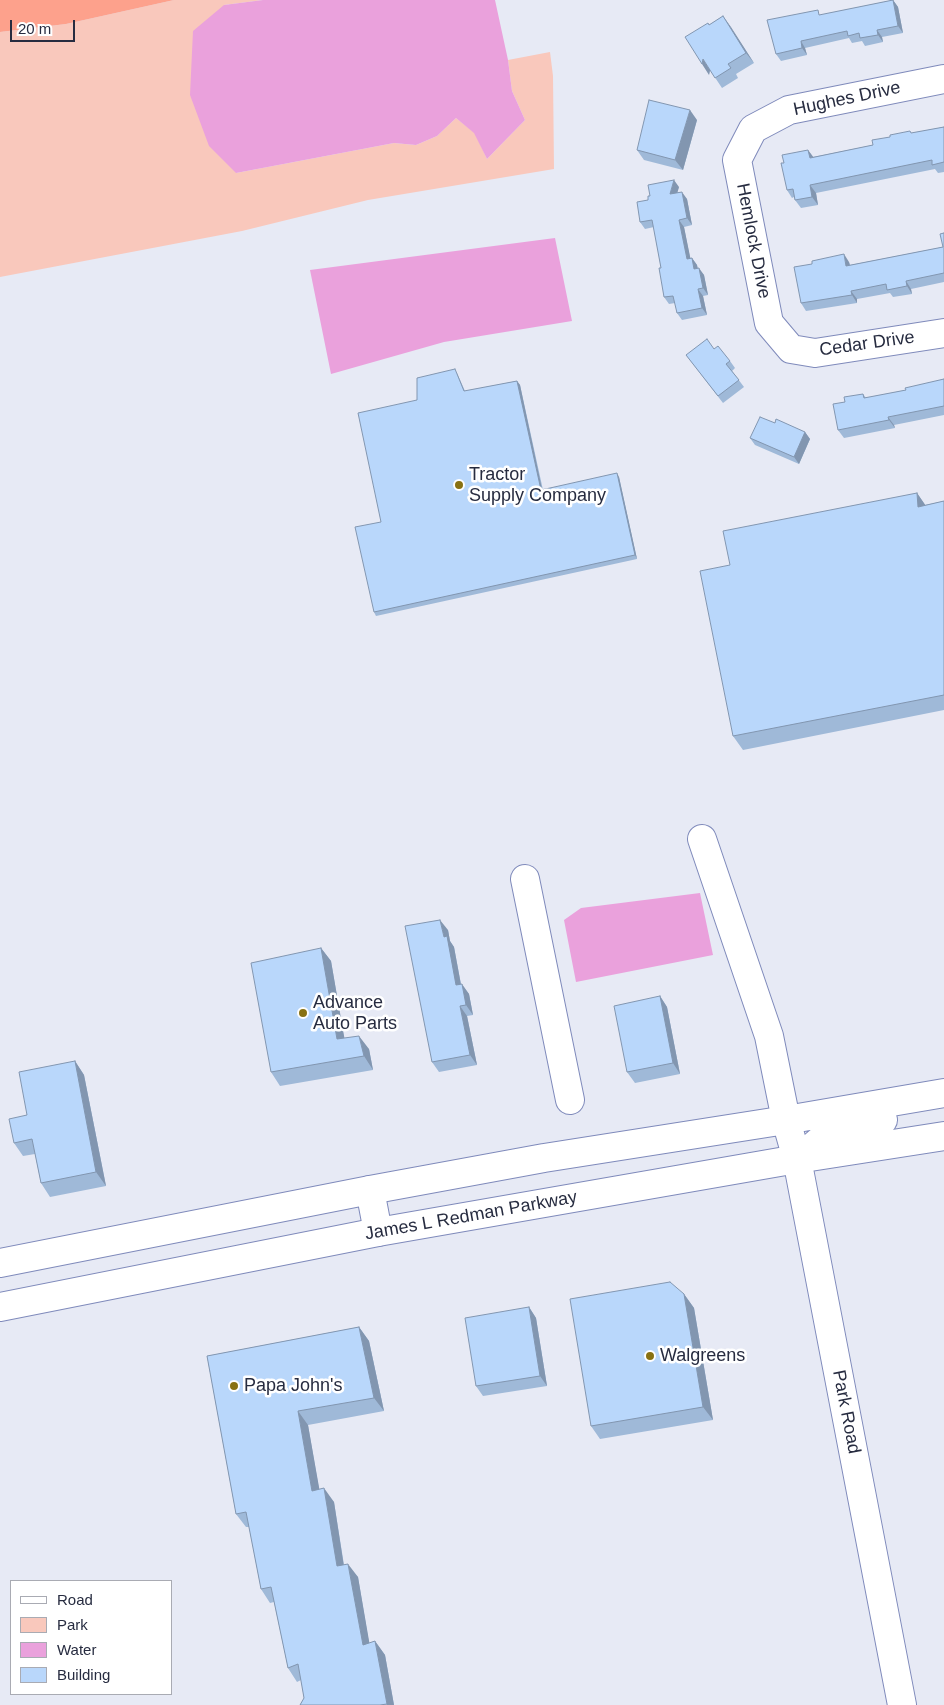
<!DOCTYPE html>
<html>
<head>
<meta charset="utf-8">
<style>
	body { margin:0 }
	#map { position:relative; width:944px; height:1705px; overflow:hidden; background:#e7eaf5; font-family:Arial,sans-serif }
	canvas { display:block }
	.legend { position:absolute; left:10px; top:1580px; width:162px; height:115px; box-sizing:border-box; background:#fff; border:1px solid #a9abb3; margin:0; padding:6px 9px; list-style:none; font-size:15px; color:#272c40 }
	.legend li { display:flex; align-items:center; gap:10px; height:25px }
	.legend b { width:25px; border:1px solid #a9abb3 }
	.scale { position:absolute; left:10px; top:20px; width:65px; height:22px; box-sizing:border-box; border:2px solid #272c40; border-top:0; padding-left:6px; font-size:15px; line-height:18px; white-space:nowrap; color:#272c40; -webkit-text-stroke:4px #fff; paint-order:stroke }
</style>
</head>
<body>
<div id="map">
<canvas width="944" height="1705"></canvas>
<ul class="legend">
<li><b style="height:6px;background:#fff"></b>Road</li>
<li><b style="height:14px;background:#f9c8bc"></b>Park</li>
<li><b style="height:14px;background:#eaa1dc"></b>Water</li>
<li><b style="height:14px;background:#b9d7fb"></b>Building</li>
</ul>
<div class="scale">20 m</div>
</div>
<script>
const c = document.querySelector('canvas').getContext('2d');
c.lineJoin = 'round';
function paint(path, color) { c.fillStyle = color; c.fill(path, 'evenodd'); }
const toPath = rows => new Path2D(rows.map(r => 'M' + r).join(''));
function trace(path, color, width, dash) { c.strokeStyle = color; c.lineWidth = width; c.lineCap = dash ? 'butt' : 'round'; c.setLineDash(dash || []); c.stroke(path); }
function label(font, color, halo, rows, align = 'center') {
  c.font = font + ' Arial,sans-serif'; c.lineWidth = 5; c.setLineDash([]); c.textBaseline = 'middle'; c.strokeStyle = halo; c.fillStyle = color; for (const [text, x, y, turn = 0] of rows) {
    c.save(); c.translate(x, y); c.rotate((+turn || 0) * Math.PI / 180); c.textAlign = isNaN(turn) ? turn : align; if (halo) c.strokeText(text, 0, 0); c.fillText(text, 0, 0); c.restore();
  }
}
paint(toPath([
	[174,0,263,0,224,5,236,173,394,143,416,145,437,136,456,118,475,133,487,159,525,120,512,91,508,60,550,52,553,76,554,169,368,200,242,231,0,277,0,32,66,24]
]), '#f9c8bc');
paint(toPath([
	[0,0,174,0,66,24,0,32]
]), '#fda18c');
paint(toPath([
	[263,0,495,0,508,60,512,91,525,120,487,159,474,133,456,118,437,136,416,145,394,143,236,173,209,146,190,95,193,31,224,5],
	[555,238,572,321,444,342,331,374,310,270],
	[700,893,713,955,576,982,564,920,581,908]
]), '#eaa1dc');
const minor = toPath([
	[944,79,789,110,753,129,737,160,769,323,791,349,815,353,944,333],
	[702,839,769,1036,786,1120,797,1159,902,1705],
	[525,879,570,1100],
	[370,1190,378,1232]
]);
const major = toPath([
	[804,1154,823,1138,859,1124,883,1120],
	[0,1263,370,1190,544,1158,786,1120,944,1093],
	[0,1307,378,1232,797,1159,944,1136]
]);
trace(minor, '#7f8abb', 30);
trace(major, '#7f8abb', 30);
trace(minor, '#fff', 28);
trace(major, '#fff', 28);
paint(toPath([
	[893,0,898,7,903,33,882,37,883,42,865,46,862,41,852,43,849,38,805,48,807,55,781,61,776,54,822,15],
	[723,16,754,63,736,74,738,78,722,88,710,70,709,75,709,25],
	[697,120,683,170,644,160,637,150],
	[944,127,944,172,938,173,935,169,816,193,818,205,801,208,795,200,794,197,792,198,787,190,808,150,813,157,873,145,912,133],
	[679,187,677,192,687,199,692,225,684,227,690,258,692,258,697,265,698,269,704,275,708,295,703,296,707,315,682,320,677,313,675,303,669,304,664,297,661,268,654,227,645,229,640,222,648,200],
	[944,233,944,282,911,289,912,294,893,297,890,293,857,299,857,303,806,311,801,303,812,264,849,262,850,265,943,247],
	[714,349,730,361,735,368,732,371,744,387,723,403,686,355],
	[457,373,465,391,517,381,520,385,543,490,619,477,637,559,376,616,374,612,381,522,417,400],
	[944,379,944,415,894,425,895,428,844,438,838,430,845,402,863,394,866,398,906,390],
	[775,423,805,432,810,439,799,464,755,445,750,438],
	[917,493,925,505,944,501,944,710,743,750,733,736,730,565],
	[448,930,450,941,454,947,461,984,469,994,473,1015,467,1016,477,1065,439,1072,432,1062],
	[321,948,331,961,344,1038,369,1049,373,1070,280,1086,271,1072],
	[660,996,667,1007,680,1074,635,1083,627,1072],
	[75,1061,84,1075,106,1186,50,1197,41,1183,35,1154,23,1156,14,1143,27,1115],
	[684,1294,694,1308,713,1420,600,1439,591,1426],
	[529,1307,536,1318,547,1386,483,1396,476,1386],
	[359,1327,369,1341,384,1411,308,1425,319,1489,334,1502,344,1565,358,1577,369,1643,375,1641,385,1655,394,1705,300,1705,304,1698,301,1680,297,1682,288,1668,274,1602,270,1603,261,1589,249,1527,246,1527,236,1514,207,1356]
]), '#9fb9d8');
paint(toPath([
	[893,0,898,7,903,33,898,26],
	[723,16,731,27,754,63,746,53],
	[877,30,882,37,883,42,878,35],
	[801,41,805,48,807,55,802,48],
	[703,59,710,70,709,75,702,64],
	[690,110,697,120,683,170,675,160],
	[808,150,814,158,810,158],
	[674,180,679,187,675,201,670,194],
	[810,185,816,193,818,205,812,197],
	[682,192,687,199,692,225,687,218],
	[679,220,684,227,692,266,687,259],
	[844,254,849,262,852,274,846,266],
	[692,258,697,265,699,276,694,269],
	[699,268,704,275,708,295,703,288],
	[906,281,911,289,912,294,907,286],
	[698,289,703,296,707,315,702,308],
	[851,291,857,299,857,303,852,295],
	[517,381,520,385,543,494,541,490],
	[888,417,894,425,895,428,889,420],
	[805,432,810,439,799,464,794,457],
	[617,473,619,477,637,559,635,555],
	[917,493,926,506,918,507],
	[440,920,448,930,450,941,454,947,463,996,456,985,444,937],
	[321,948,331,961,347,1053,337,1039],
	[462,984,469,994,473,1015,466,1005],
	[660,996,667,1007,680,1074,673,1063],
	[460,1006,467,1016,477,1065,470,1055],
	[359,1036,369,1049,373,1070,364,1056],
	[75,1061,84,1075,106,1186,96,1172],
	[684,1294,694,1308,713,1420,703,1407],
	[529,1307,536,1318,547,1386,540,1376],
	[359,1327,369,1341,384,1411,374,1398],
	[298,1411,308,1425,322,1504,312,1491],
	[324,1488,334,1502,346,1580,337,1566],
	[348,1564,358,1577,372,1658,363,1645],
	[375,1641,385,1655,394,1705,387,1705,387,1704]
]), '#8296b0');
const building = toPath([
	[893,0,898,26,877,30,878,35,860,38,859,33,848,36,847,31,801,41,802,48,776,54,767,20,818,10,819,15,893,0],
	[723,16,746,53,728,64,731,68,715,78,703,59,702,64,685,37,708,23,709,25,723,16],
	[649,100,690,110,675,160,637,150,649,100],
	[944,127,944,162,932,165,932,160,810,185,812,197,795,200,793,189,787,190,781,163,784,163,782,155,808,150,810,158,873,145,872,140,890,137,890,135,910,131,911,133,944,127],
	[674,180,670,194,682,192,687,218,679,220,687,259,692,258,694,269,699,268,703,288,698,289,702,308,677,313,673,296,664,297,659,268,661,268,652,220,640,222,637,202,648,200,648,196,650,196,648,185,674,180],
	[944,233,944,273,906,281,907,286,887,290,886,284,851,291,852,295,801,303,794,267,812,264,812,261,844,254,846,266,943,247,940,234,944,233],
	[707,339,714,349,718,346,730,361,726,364,739,380,718,396,686,355,707,339],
	[455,369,464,391,517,381,541,490,617,473,635,555,374,612,355,527,381,522,358,413,417,400,417,378,455,369],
	[944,379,944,406,888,417,889,420,838,430,833,404,845,402,844,397,863,394,864,398,906,390,905,388,944,379],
	[760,417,775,423,776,419,805,432,794,457,750,438,760,417],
	[917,493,918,507,944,501,944,695,733,736,700,571,730,565,723,531,917,493],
	[440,920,444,937,447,936,456,985,462,984,466,1005,460,1006,470,1055,432,1062,405,926,440,920],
	[321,948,337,1039,359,1036,364,1056,271,1072,251,963,321,948],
	[660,996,673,1063,627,1072,614,1006,660,996],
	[75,1061,96,1172,41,1183,32,1139,14,1143,9,1119,27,1115,19,1072,75,1061],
	[670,1282,684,1294,703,1407,591,1426,570,1299,670,1282],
	[529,1307,540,1376,476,1386,465,1318,529,1307],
	[359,1327,374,1398,298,1411,312,1491,324,1488,337,1566,348,1564,363,1645,375,1641,387,1704,380,1705,300,1705,304,1698,298,1664,288,1668,271,1587,261,1589,246,1512,236,1514,207,1356,359,1327]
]);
paint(building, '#b9d7fb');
trace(building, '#8296b0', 1);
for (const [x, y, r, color] of [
	[459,485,5,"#887112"],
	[303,1013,5,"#887112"],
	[650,1356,5,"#887112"],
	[234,1386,5,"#887112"]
]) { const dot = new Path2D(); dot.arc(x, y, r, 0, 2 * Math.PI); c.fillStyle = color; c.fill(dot); trace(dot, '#fff', 2); }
label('18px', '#272c40', '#fff', [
	["Hughes Drive",847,99,-12],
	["Hemlock Drive",753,241,79],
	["Cedar Drive",867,344,-8],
	["James L Redman Parkway",471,1216,-10],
	["Park Road",846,1412,79]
]);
label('18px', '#272c40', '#fff', [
	["Tractor",469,475],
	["Supply Company",469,496],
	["Advance",313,1003],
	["Auto Parts",313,1024],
	["Walgreens",660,1356],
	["Papa John's",244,1386]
], 'left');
</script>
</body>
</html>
